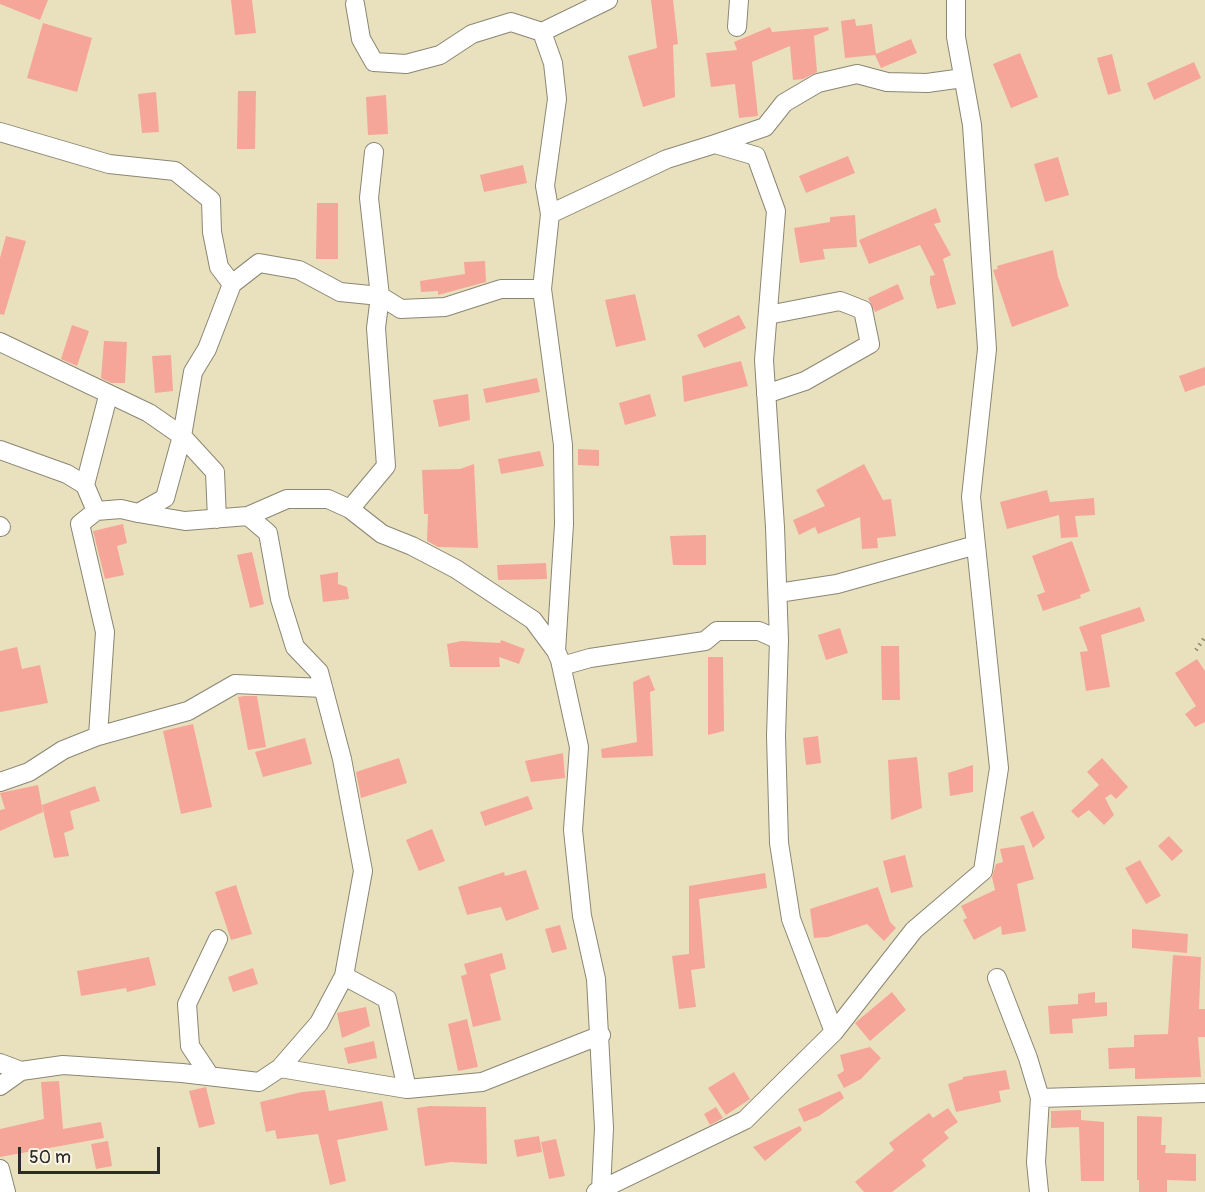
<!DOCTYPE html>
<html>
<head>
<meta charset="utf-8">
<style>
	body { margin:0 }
	#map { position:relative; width:1205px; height:1192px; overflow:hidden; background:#e9e1bd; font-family:Pangolin,sans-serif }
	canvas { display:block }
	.scale { position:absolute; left:18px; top:1147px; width:142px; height:27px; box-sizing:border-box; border:3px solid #2b2b2b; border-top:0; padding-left:8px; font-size:18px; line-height:21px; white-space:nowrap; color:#2b2b2b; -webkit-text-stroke:4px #fcf5e5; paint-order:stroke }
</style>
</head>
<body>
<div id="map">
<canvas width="1205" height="1192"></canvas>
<div class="scale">50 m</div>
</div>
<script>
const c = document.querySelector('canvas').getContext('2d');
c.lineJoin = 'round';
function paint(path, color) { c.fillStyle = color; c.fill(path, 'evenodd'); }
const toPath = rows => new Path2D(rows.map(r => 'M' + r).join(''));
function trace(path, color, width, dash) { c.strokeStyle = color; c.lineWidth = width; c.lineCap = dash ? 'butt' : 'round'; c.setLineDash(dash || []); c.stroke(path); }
paint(toPath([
	[0,0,48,0,40,20,0,4],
	[231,0,252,0,256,33,235,35],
	[651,0,673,0,678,44,673,45,675,97,643,107,628,56,657,48],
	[855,19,856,26,872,24,876,54,911,39,917,53,881,68,875,55,845,58,841,21],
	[43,23,92,38,77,92,27,78],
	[770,27,772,32,828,27,829,30,814,36,817,72,803,79,793,80,790,46,752,62,758,116,739,118,735,84,711,87,706,53,737,50,734,42],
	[1020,53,1038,97,1011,108,993,64],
	[1112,54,1121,91,1108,95,1097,58],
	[1194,62,1201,78,1154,100,1147,83],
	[238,91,256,91,255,149,237,149],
	[156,92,159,132,142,133,138,94],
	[386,95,388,134,368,135,366,97],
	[848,156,855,173,806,193,799,176],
	[1058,157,1069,195,1045,202,1034,164],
	[523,165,527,183,484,192,480,175],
	[317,203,338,203,338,259,316,259],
	[936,208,941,222,934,224,951,255,943,259,956,304,937,309,930,283,930,276,935,275,920,245,869,264,859,240],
	[855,215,857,247,823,249,825,259,800,263,794,228,830,222,830,217],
	[6,236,26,241,4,315,0,314,0,258],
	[1053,250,1058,277,1069,306,1012,327,993,270,998,269,997,266],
	[485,261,486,282,438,295,438,291,421,292,420,281,465,274,464,262],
	[898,284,904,299,875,312,868,298],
	[635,294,646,340,616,347,605,300],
	[739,315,746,328,704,348,697,335],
	[72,325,89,331,77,366,61,359],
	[104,341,127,342,125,383,111,383,101,378],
	[171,355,173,391,155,393,152,356],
	[741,361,748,386,684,402,682,376],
	[1205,367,1205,385,1185,392,1179,376],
	[537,378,540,392,486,403,483,389],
	[468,394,470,420,439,427,433,400],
	[650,394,656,416,625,425,619,403],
	[578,449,599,450,599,466,578,465],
	[540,451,544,466,501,474,498,459],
	[474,464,478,548,438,547,427,541,428,514,424,514,422,470,460,469],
	[864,464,883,500,891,499,896,536,877,538,878,548,862,549,860,517,818,534,815,527,799,535,793,520,825,506,816,490],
	[1047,490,1050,502,1094,498,1095,515,1075,516,1078,537,1061,538,1059,515,1007,529,1000,502],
	[123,524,127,543,117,546,124,575,105,579,93,531],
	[706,535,706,565,673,565,670,536],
	[1072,541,1090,591,1080,595,1081,598,1043,611,1037,595,1045,592,1032,556],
	[252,552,264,604,250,608,237,555],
	[546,563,547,579,498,580,497,565],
	[338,572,338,584,347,587,349,599,323,602,320,575],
	[1140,607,1145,621,1101,635,1110,687,1086,691,1080,652,1088,651,1079,627],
	[840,628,848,653,826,660,818,635],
	[501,640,525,649,519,664,499,657,500,667,450,667,447,644,462,641,500,643],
	[881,646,899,646,900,700,882,700],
	[17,647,22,669,40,665,48,703,0,712,0,651],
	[708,657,723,657,724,731,708,735],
	[1197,659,1205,671,1205,722,1195,727,1185,714,1196,706,1175,673],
	[649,675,655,690,650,692,653,756,602,758,601,749,637,742,633,682],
	[244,696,257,696,266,747,248,750,238,697],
	[193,724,212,807,181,814,163,731],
	[818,736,821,763,806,765,803,738],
	[305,738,312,764,263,777,255,752],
	[563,753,565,778,531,782,525,761],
	[917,757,922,808,891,820,888,760],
	[399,758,407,783,361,798,356,772],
	[1102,758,1128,787,1116,799,1111,794,1105,798,1114,815,1104,825,1089,810,1078,818,1071,811,1099,785,1087,772],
	[973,765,973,792,950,796,948,773],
	[38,785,43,812,0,831,0,810,5,809,0,793],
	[95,786,100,801,70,811,74,829,64,833,69,856,54,858,42,805],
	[528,796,533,809,485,826,480,812],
	[1033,811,1045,838,1033,848,1020,817],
	[432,829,445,861,419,871,406,840],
	[1169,836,1183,851,1172,861,1158,846],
	[1024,845,1034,879,1017,884,1026,931,1002,935,1001,926,974,940,963,920,967,918,961,906,995,890,992,877,996,864,1003,862,1000,849],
	[905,855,913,887,891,893,883,861],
	[1140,860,1161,896,1146,904,1125,868],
	[526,870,539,909,506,921,501,907,467,915,458,887,504,872,505,876],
	[765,873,767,888,699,899,705,968,691,970,696,1007,679,1009,672,956,689,954,689,886],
	[236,885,252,934,231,940,215,892],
	[878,887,890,922,896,928,884,941,867,924,828,937,814,938,810,909],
	[560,925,567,949,552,953,545,929],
	[1132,929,1188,934,1187,953,1132,948],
	[502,953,506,969,490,974,501,1020,473,1027,461,976,467,974,464,964],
	[1173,955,1201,957,1199,1009,1205,1009,1205,1037,1198,1037,1201,1077,1135,1079,1135,1068,1109,1069,1108,1048,1134,1047,1134,1035,1168,1034],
	[149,957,156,985,127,992,126,988,81,996,77,971],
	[253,968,258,984,233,992,228,977],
	[892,992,906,1010,870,1041,855,1023],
	[1095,992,1095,1003,1107,1002,1107,1016,1072,1019,1073,1033,1050,1034,1048,1006,1078,1004,1078,994],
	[366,1007,370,1026,342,1038,337,1013],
	[467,1019,478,1067,458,1071,448,1024],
	[374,1041,377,1058,348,1064,344,1048],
	[870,1047,881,1058,861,1079,844,1088,837,1075,844,1071,840,1055],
	[1006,1070,1010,1089,999,1091,1001,1102,956,1112,948,1084,963,1079,963,1077],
	[734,1072,750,1099,726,1115,708,1088],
	[59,1081,63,1129,101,1122,104,1138,0,1157,0,1129,44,1119,41,1082],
	[206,1087,215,1124,199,1128,189,1091],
	[325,1090,329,1111,382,1101,388,1130,337,1140,346,1181,330,1185,318,1134,277,1139,275,1130,266,1132,260,1102,302,1092],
	[840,1091,844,1098,819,1116,804,1122,798,1109],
	[430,1106,486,1107,487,1164,451,1162,425,1166,417,1108],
	[716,1107,723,1118,710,1125,704,1114],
	[948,1108,958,1122,944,1132,949,1138,922,1160,926,1166,892,1192,864,1192,855,1182,894,1150,889,1143,929,1113,933,1118],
	[1081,1110,1081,1120,1104,1122,1104,1181,1081,1181,1079,1127,1051,1128,1051,1111],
	[1137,1116,1162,1117,1161,1145,1166,1145,1165,1153,1196,1154,1196,1181,1167,1180,1167,1192,1139,1192,1139,1180,1137,1180],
	[800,1126,802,1130,765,1161,753,1147],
	[539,1136,542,1152,517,1157,514,1140],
	[556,1139,565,1176,549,1179,541,1142],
	[108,1141,112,1166,96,1169,91,1144]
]), '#f6a599');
const street = toPath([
	[355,4,361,39,374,62,406,64,440,55,472,34,511,22,542,32,553,63,557,99,545,186,550,214,542,289,563,445,564,524,556,651,560,660,579,747,573,830,582,916,596,979,604,1128,601,1190],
	[737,27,739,0],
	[542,32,608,0],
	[0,132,109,164,175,171,211,200,212,232,219,267,232,284,207,349,193,372,182,436,165,498,138,513,121,509,96,511,85,485,67,474,0,450],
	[715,144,765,127,784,103,818,83,857,74,887,82,927,83,963,78],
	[550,214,667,159,715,144,756,156,776,211,764,360,775,527,779,640,776,736,779,843,791,919,834,1032],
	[232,284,259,263,299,270,340,292,380,296,401,309,445,307,501,289,542,289],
	[0,342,149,413,182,436,215,472,217,519],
	[766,394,805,381,870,344,863,310,840,301,768,315],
	[85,485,108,396],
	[350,509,386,466,376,328,380,296,369,198,374,152],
	[138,513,185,521,248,516,268,533,280,599,295,647,319,672,342,759,363,871,344,976,387,999,407,1089],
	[248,516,287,499,328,499,350,509,382,534,412,546,456,569,533,620,556,651],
	[0,526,1,527],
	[778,593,837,584,976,545],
	[562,666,590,658,705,641,717,631,759,631,779,640],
	[98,736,188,711,235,684,323,688],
	[0,782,29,772,63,750,98,736,105,632,80,524,96,511],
	[997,978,1028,1058,1040,1098,1036,1162,1039,1192],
	[0,1063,21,1071,63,1065,182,1073,259,1082,280,1068,407,1089,482,1082,601,1035],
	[280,1068,319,1023,344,976],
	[210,1076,190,1046,187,1004,218,939],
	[0,1086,21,1071],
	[1040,1098,1205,1093],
	[0,1169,6,1192],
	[596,1192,745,1120,834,1032,914,930,983,871,999,768,971,497,987,349,972,125,956,37,956,0]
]);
trace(street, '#8a8674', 20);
trace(toPath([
	[1196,650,1205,637]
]), '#8a8674', 4, [1.5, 4.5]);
trace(street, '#fff', 18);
</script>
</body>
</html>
